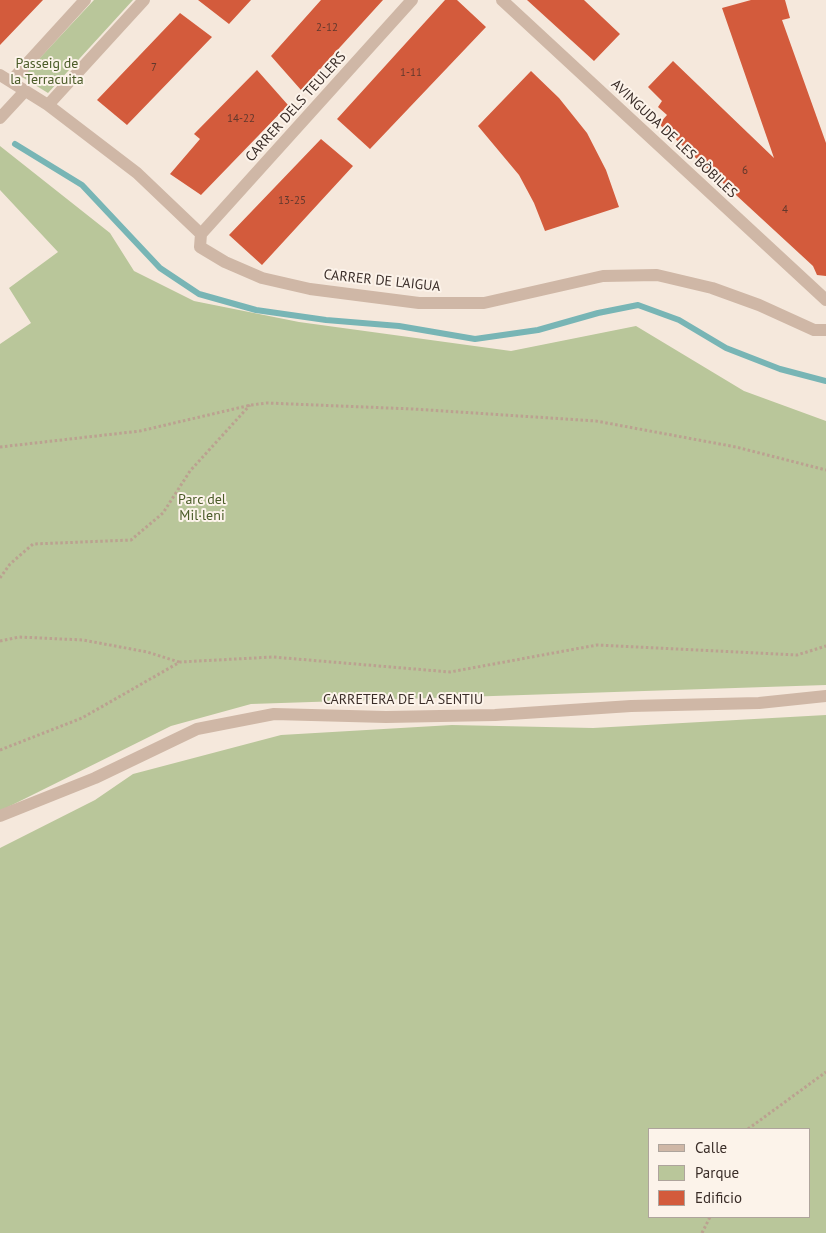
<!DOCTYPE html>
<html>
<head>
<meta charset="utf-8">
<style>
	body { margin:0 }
	#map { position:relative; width:826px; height:1233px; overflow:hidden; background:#f5e8dc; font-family:"PT Sans",sans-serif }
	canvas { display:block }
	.legend { position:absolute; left:648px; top:1128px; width:162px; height:90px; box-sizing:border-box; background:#fcf3ea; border:1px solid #aea49c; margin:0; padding:6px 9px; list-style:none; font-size:15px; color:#3a2d28 }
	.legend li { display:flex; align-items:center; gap:10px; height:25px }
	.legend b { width:25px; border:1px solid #aea49c }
</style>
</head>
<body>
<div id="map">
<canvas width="826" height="1233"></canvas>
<ul class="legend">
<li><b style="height:6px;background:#cfb7a6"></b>Calle</li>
<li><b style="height:14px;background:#b9c69a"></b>Parque</li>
<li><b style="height:14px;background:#d35b3c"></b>Edificio</li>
</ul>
</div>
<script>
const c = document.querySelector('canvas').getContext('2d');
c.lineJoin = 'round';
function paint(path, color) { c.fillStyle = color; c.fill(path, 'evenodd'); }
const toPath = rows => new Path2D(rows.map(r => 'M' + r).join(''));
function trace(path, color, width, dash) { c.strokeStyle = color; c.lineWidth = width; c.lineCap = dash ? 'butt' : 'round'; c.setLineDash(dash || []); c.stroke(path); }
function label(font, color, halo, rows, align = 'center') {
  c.font = font + ' "PT Sans",sans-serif'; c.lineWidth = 4; c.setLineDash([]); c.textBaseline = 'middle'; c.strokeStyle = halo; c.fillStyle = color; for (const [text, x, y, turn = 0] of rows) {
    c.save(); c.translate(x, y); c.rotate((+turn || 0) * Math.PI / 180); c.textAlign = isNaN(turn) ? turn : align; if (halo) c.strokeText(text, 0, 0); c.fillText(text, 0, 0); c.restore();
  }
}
paint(toPath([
	[94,0,133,0,48,93,22,77],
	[0,146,110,233,134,271,194,301,299,322,511,351,636,326,744,391,826,421,826,685,251,704,171,726,0,811,0,344,31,323,9,288,58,252,0,190],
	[826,715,826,1233,0,1233,0,848,95,800,133,774,281,735,452,725,593,728],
	[650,1129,810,1129,810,1217,650,1217]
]), '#b9c69a');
trace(toPath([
	[15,144,82,185,160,268,199,294,256,310,326,320,399,326,475,339,538,330,598,313,638,305,679,320,726,348,780,369,826,381]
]), '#78b5b5', 6);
paint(toPath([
	[0,0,43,0,0,45],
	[198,0,251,0,229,24],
	[321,0,383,0,301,90,271,56],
	[445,0,457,0,486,27,370,149,337,119],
	[527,0,584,0,620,34,594,61],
	[751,0,785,0,790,18,782,20,826,143,826,276,817,275,813,266,659,124,667,115,658,107,662,101,648,87,673,61,774,158,722,8],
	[180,13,212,37,127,125,97,100],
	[257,70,288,105,201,195,170,174,200,139,194,134],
	[531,71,559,98,587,133,606,170,619,207,545,231,534,203,519,175,478,126],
	[321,139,353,166,262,265,229,235]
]), '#d35b3c');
trace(toPath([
	[0,447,140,431,251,405,267,403,413,409,596,421,736,447,826,470],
	[0,578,10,564,33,544,131,540,163,513,190,471,250,405],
	[0,641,19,637,83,640,147,652,179,662],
	[0,750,82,718,180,662,273,657,450,672,597,645,797,655,826,646],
	[748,1129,826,1072],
	[702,1233,710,1217]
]), '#bba190', 3, [2.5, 2.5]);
trace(toPath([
	[502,0,826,300],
	[0,75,48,105,137,173,201,234],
	[11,81,85,0],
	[48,105,144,0],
	[0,118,25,91],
	[201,234,200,247,225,262,262,278,310,289,419,303,484,303,603,276,657,275,712,288,759,305,814,330,826,330],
	[201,234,412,0],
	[0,816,95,778,197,729,274,714,386,717,495,715,631,706,759,703,826,696]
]), '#cfb7a6', 12);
label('11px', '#60382d', null, [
	["2-12",327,28],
	["7",154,68],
	["1-11",411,73],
	["14-22",241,119],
	["6",745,171],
	["13-25",292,201],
	["4",785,210]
]);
label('14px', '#4b5c29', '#fcf3ea', [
	["Passeig de",47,64],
	["la Terracuita",47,80],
	["Parc del",202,500],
	["Mil·leni",202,516]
]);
label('14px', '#3a2d28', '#fcf3ea', [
	["CARRER DELS TEULERS",296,107,-48],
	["AVINGUDA DE LES BÒBILES",674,139,43],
	["CARRER DE L'AIGUA",382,281,6],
	["CARRETERA DE LA SENTIU",403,700]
]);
</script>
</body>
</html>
